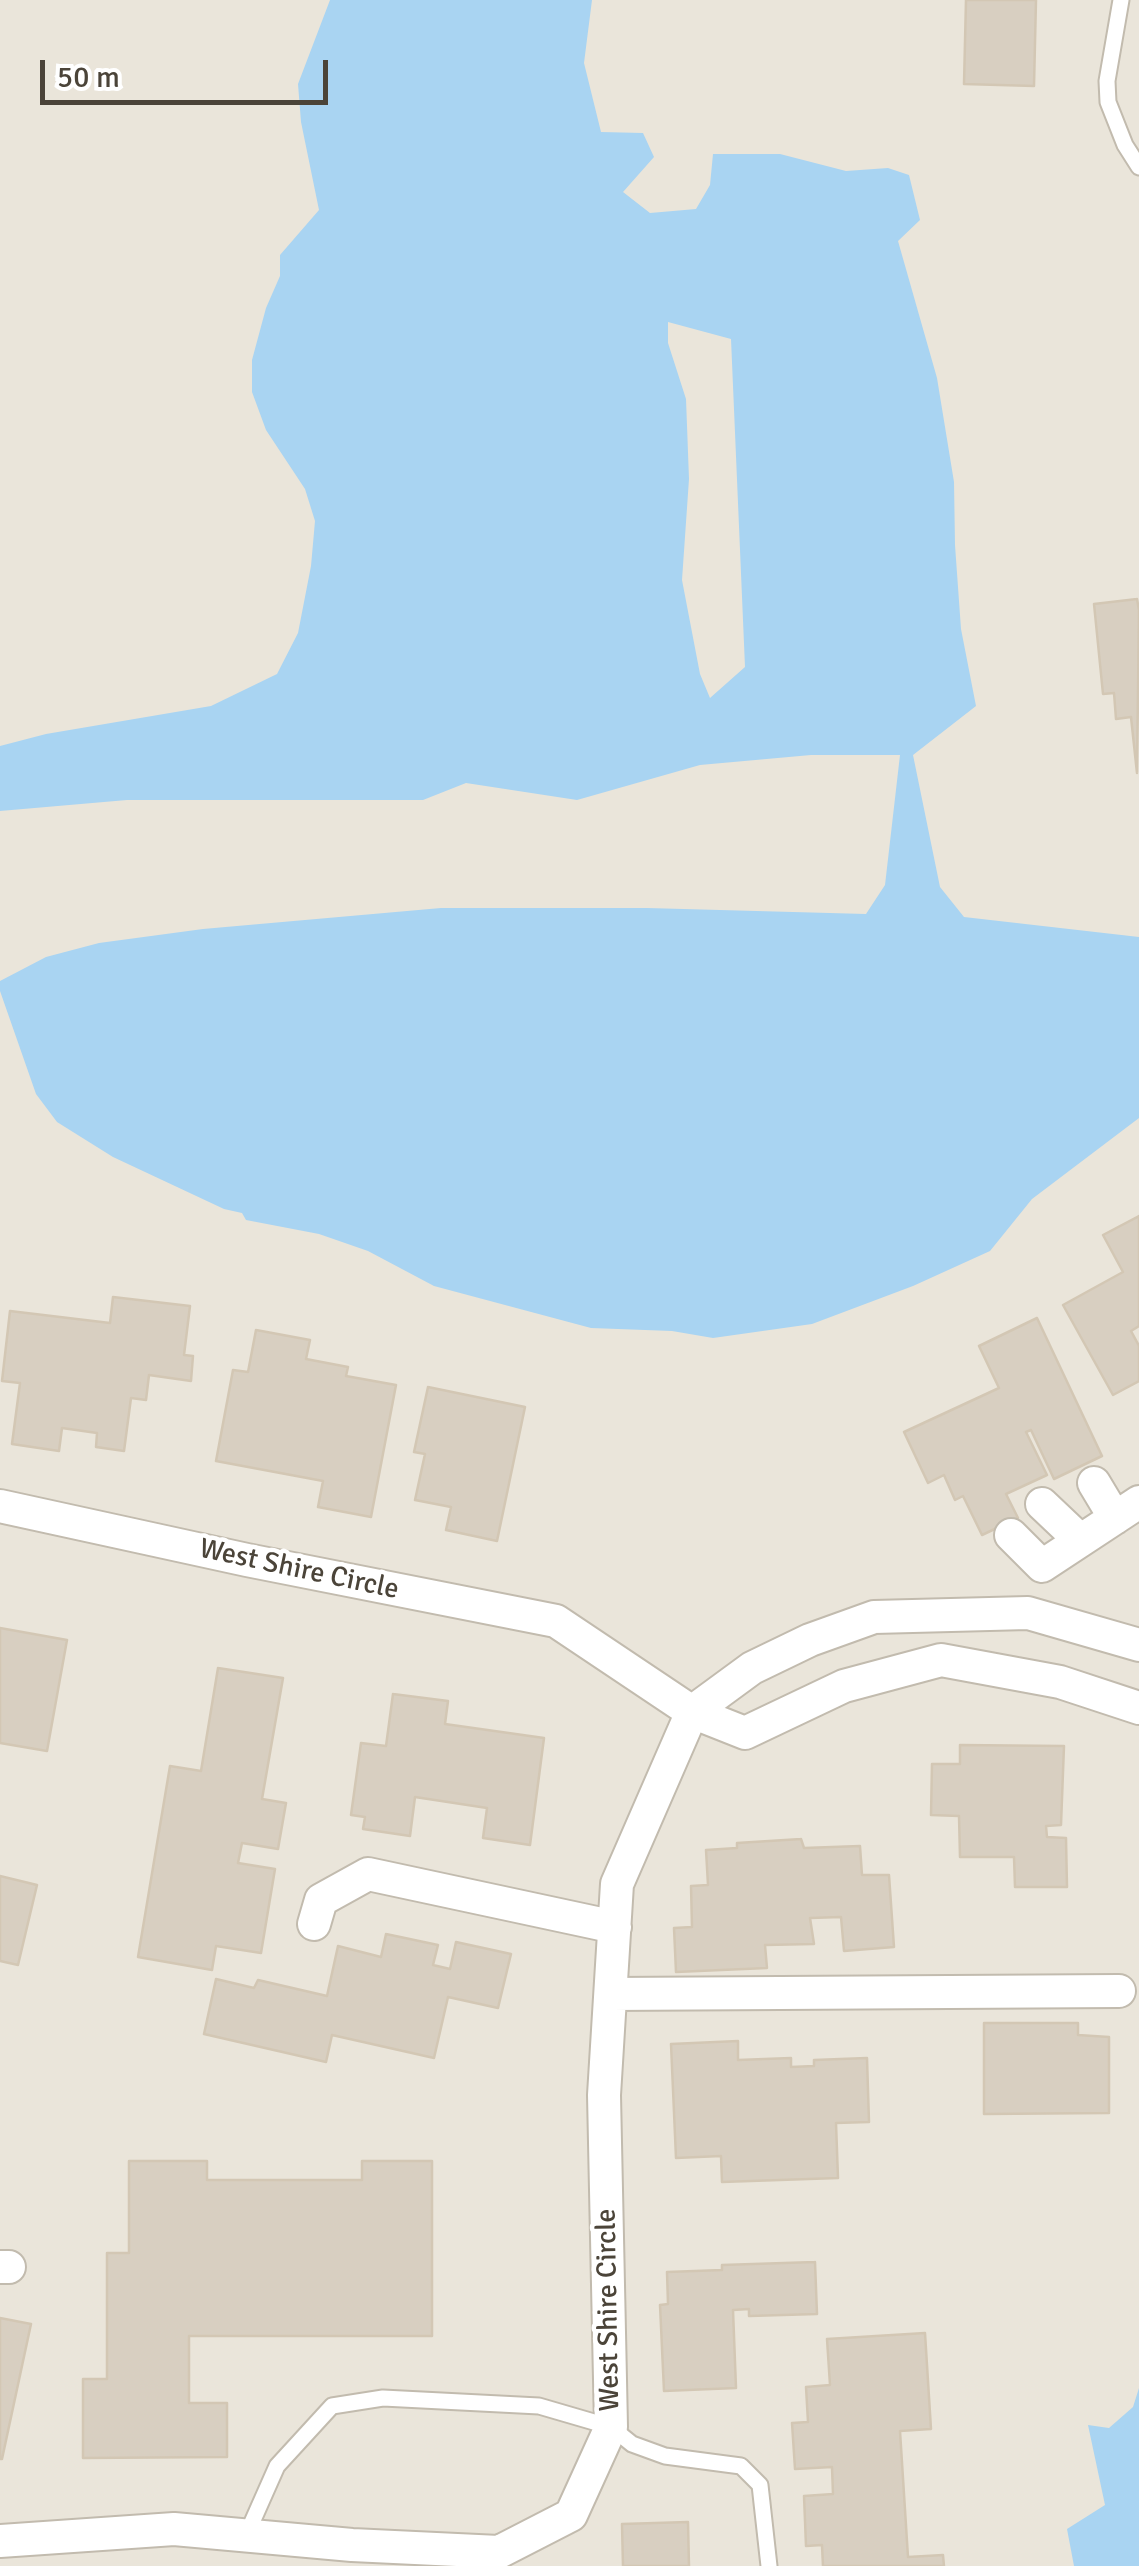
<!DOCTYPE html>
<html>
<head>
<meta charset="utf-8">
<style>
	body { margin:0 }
	#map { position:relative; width:1139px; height:2566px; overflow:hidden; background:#f6f3ec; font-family:Signika,sans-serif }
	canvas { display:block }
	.scale { position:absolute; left:40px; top:60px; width:288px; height:45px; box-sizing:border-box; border:5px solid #4b4439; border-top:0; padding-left:12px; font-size:30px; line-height:35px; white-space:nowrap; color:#4b4439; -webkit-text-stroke:8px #fff; paint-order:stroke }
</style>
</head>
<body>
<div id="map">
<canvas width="1139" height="2566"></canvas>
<div class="scale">50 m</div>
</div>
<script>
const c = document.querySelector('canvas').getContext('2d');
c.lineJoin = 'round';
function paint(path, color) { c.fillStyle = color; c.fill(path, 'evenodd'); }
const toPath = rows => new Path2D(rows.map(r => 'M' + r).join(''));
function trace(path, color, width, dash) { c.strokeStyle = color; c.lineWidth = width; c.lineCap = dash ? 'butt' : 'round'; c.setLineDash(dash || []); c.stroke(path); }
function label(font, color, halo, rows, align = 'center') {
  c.font = font + ' Signika,sans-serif'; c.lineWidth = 9; c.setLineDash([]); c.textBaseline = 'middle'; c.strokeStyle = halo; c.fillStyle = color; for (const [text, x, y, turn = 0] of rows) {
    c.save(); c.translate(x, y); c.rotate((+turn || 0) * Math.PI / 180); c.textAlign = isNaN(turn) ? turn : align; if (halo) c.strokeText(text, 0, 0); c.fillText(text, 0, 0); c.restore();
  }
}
paint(toPath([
	[0,0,1139,0,1139,2566,0,2566]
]), '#eae5da');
paint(toPath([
	[330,0,592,0,584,63,601,132,643,133,654,157,623,192,650,213,696,209,710,185,713,154,780,154,846,171,888,168,909,175,920,220,898,241,937,378,954,482,955,545,961,629,976,706,913,755,940,887,964,917,1139,937,1139,1118,1032,1199,990,1251,913,1286,812,1324,713,1338,672,1331,591,1328,434,1286,368,1251,319,1234,246,1220,242,1213,224,1209,113,1157,57,1122,36,1094,0,991,0,981,46,957,99,943,203,929,441,908,647,908,866,914,885,885,900,755,811,755,700,765,577,800,466,783,423,800,127,800,0,811,0,746,46,734,211,706,277,674,298,633,311,566,315,521,305,489,266,430,252,392,252,360,266,308,280,276,280,255,319,210,301,122,298,84],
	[668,322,731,339,745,667,710,698,700,674,682,580,689,479,686,399,668,343],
	[1139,2388,1139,2566,1074,2566,1067,2529,1105,2505,1088,2425,1109,2428,1133,2407]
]), '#a9d4f2');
const building = toPath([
	[966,0,1036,0,1034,86,964,84,966,0],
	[1137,599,1139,610,1137,773,1131,717,1116,719,1114,693,1103,694,1094,604,1137,599],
	[1139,1216,1139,1326,1131,1331,1139,1346,1139,1381,1113,1395,1063,1305,1123,1272,1103,1235,1139,1216],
	[113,1297,190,1306,184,1355,193,1356,191,1381,149,1375,146,1400,131,1398,124,1451,96,1447,97,1433,62,1428,59,1451,12,1444,20,1383,2,1381,10,1311,110,1323,113,1297],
	[1037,1318,1102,1456,1054,1479,1031,1430,1026,1432,1047,1475,1006,1494,1018,1518,982,1535,963,1496,955,1500,944,1475,928,1483,904,1432,999,1388,979,1346,1037,1318],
	[256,1330,310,1340,306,1359,348,1367,346,1376,396,1385,371,1517,318,1507,323,1481,216,1461,233,1370,248,1372,256,1330],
	[428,1387,525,1407,497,1541,446,1530,451,1507,415,1500,425,1454,414,1452,428,1387],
	[0,1628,67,1640,47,1751,0,1743,0,1628],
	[218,1668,283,1678,262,1799,286,1803,278,1849,242,1843,238,1863,275,1869,261,1953,216,1946,212,1970,138,1957,170,1766,201,1771,218,1668],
	[393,1694,448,1701,445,1724,544,1738,530,1845,483,1838,487,1808,415,1797,410,1836,363,1829,365,1817,351,1815,361,1743,386,1746,393,1694],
	[960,1745,1064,1746,1061,1825,1046,1826,1047,1837,1066,1838,1067,1887,1015,1887,1014,1857,960,1857,959,1816,931,1815,932,1764,960,1764,960,1745],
	[801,1839,804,1848,860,1846,862,1875,889,1875,894,1947,844,1951,841,1917,810,1918,814,1944,765,1945,767,1968,676,1972,674,1928,692,1927,691,1886,708,1885,706,1850,737,1848,737,1843,801,1839],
	[0,1876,37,1885,18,1965,0,1961,0,1876],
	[386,1934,438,1945,433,1965,450,1969,456,1942,511,1954,498,2008,448,1997,434,2058,332,2035,326,2062,204,2034,216,1979,254,1988,258,1980,327,1996,338,1946,381,1957,386,1934],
	[984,2023,1078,2023,1078,2035,1109,2037,1109,2113,984,2114,984,2023],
	[738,2041,738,2060,791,2058,791,2067,814,2066,814,2060,867,2058,869,2122,836,2123,838,2178,722,2182,721,2156,676,2158,671,2044,738,2041],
	[129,2161,207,2161,207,2180,362,2180,362,2161,432,2161,432,2336,189,2336,189,2403,227,2403,227,2457,83,2458,83,2379,107,2379,107,2253,129,2253,129,2161],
	[815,2262,817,2314,749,2316,749,2309,733,2310,736,2388,664,2391,660,2305,668,2304,667,2272,722,2270,722,2265,815,2262],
	[0,2318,31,2324,2,2459,0,2459,0,2318],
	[925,2333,931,2429,900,2431,908,2557,943,2555,944,2566,823,2566,822,2545,806,2546,804,2496,833,2494,832,2467,795,2469,792,2423,808,2422,806,2387,830,2385,827,2339,925,2333],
	[688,2522,689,2566,623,2566,622,2524,688,2522]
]);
paint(building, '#d8cfc1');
trace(building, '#d3c7b4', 2.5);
const lane = toPath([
	[1121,0,1107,81,1108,102,1125,145,1139,167],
	[246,2536,277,2466,332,2406,383,2398,539,2406,611,2427,632,2444,665,2456,741,2466,760,2485,769,2566]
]);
const street = toPath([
	[1094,1483,1115,1518],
	[1042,1504,1080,1540],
	[0,1506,247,1560,556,1621,692,1712,617,1884,604,2095,611,2427,571,2515,499,2552,352,2545,174,2529,0,2541],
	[1011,1535,1042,1566,1139,1502],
	[1139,1645,1028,1613,874,1617,810,1640,752,1668,692,1712,745,1733,844,1686,941,1660,1060,1682,1139,1708],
	[314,1924,321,1900,368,1874,615,1927],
	[611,1994,1119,1991],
	[0,2267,9,2267]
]);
trace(lane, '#c2bbae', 19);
trace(street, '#c2bbae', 36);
trace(lane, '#fff', 15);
trace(street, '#fff', 32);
label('28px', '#4b4439', '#fff', [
	["West Shire Circle",299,1570,12],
	["West Shire Circle",609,2310,-91]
]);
</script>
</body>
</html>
